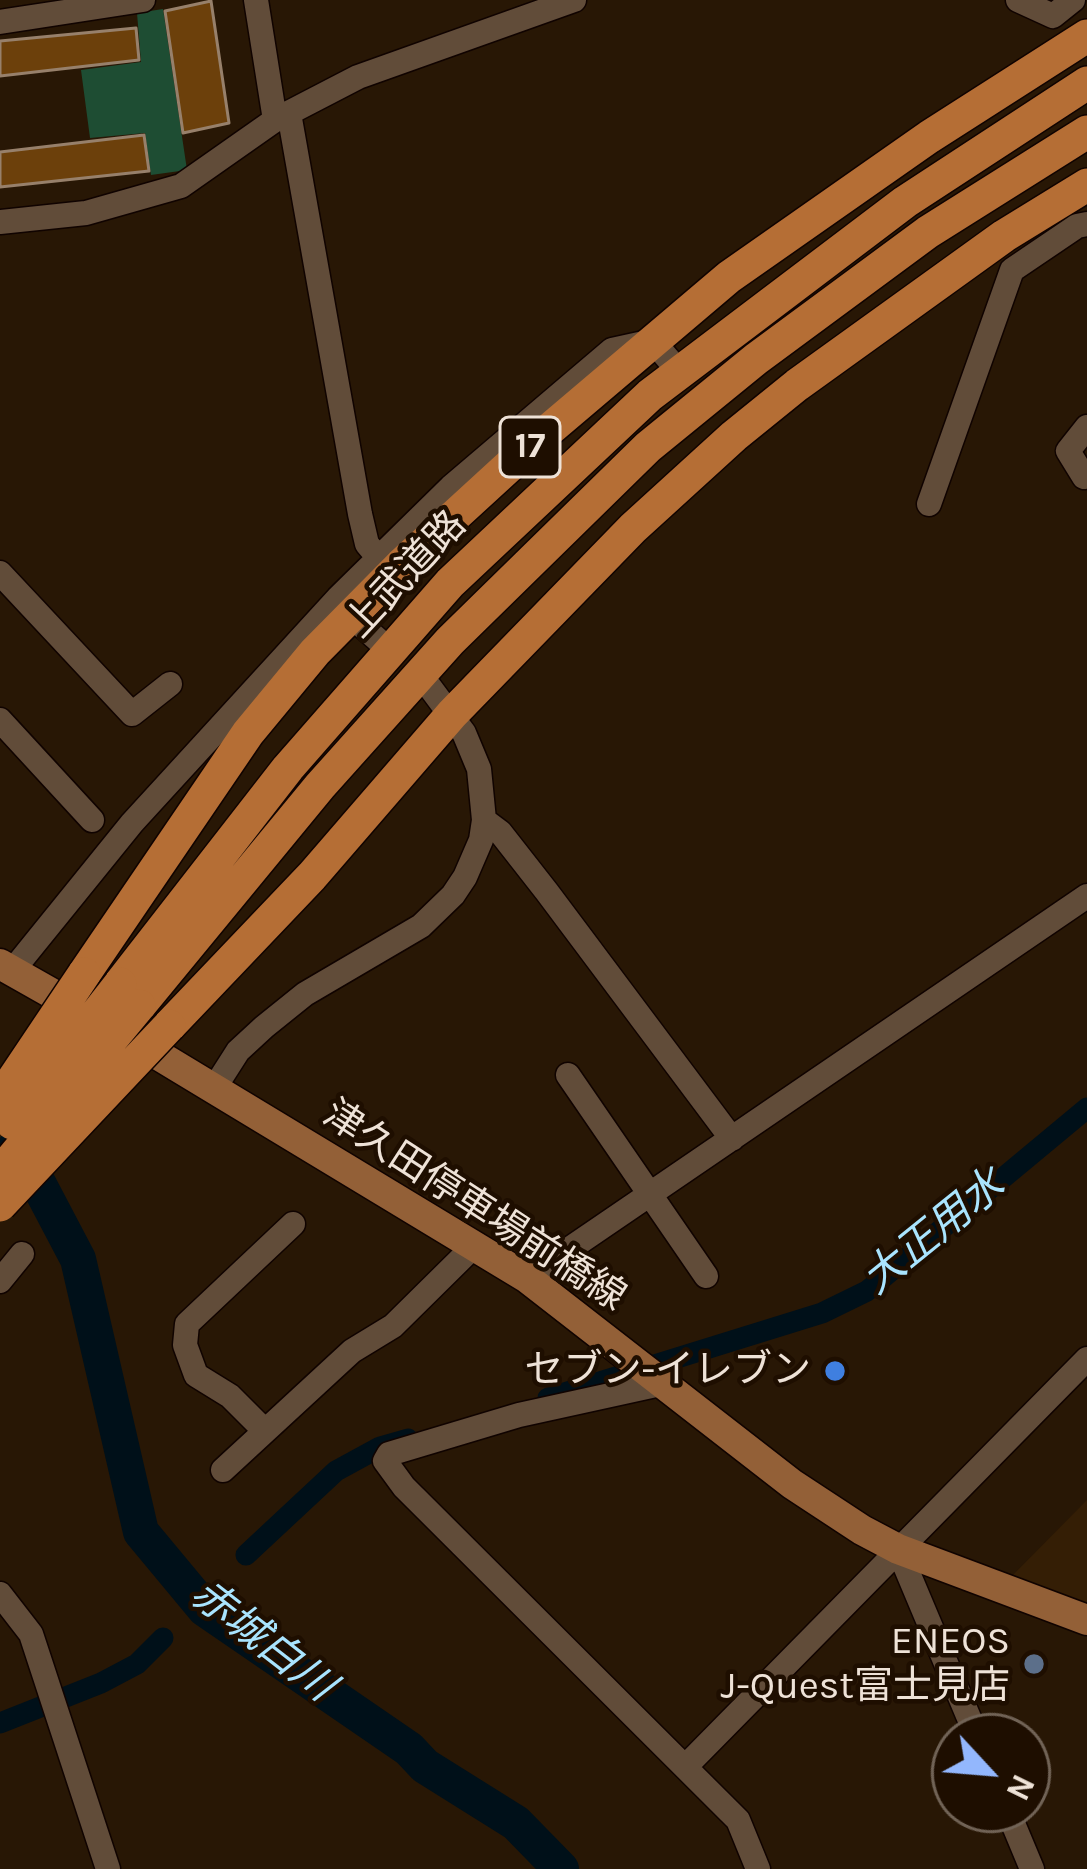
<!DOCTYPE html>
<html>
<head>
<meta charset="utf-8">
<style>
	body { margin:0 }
	#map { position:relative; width:1087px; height:1869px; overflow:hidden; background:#281705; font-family:Karla,sans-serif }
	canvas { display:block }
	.north { position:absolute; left:931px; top:1713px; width:120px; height:120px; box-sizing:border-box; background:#1e0e00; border:3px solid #716356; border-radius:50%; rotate:116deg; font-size:33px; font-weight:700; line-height:48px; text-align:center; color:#eee2d7 }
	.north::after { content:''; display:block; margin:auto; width:42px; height:54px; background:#93b7fd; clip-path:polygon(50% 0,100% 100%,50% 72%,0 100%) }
</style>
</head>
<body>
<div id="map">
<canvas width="1087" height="1869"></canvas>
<div class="north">N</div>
</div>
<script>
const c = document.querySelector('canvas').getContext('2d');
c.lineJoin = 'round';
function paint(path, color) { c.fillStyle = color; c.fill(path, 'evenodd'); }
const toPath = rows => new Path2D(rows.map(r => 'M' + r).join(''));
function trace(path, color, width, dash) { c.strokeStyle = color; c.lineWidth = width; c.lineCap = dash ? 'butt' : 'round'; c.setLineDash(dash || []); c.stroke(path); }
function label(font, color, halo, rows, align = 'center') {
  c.font = font + ' Karla,"Noto Sans JP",sans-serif'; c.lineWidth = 9; c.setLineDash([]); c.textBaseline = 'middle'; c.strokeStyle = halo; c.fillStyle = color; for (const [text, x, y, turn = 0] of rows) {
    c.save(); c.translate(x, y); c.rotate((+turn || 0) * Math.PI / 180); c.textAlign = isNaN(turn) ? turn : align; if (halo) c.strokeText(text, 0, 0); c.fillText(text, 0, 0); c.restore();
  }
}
paint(toPath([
	[1087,1500,1087,1605,1009,1579]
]), '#341e05');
paint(toPath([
	[163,9,187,170,151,175,145,133,90,138,81,70,141,62,137,13]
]), '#1e4d33');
trace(toPath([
	[548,1398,822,1313,867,1291,1087,1108],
	[246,1555,336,1471,380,1447,408,1439],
	[0,1723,101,1683,137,1664,163,1638]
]), '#001019', 21);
trace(toPath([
	[14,1149,37,1181,78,1259,141,1532,205,1609,409,1749,425,1766,516,1823,561,1869]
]), '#001019', 36);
const building = toPath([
	[211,1,229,123,183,133,165,11,211,1],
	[136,28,139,60,0,76,0,41,136,28],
	[144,135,149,171,0,187,0,152,144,135]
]);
paint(building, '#6c400b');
trace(building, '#97806b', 3);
const minor = toPath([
	[256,0,275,120],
	[1018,0,1053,16,1073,0],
	[0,22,143,0],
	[289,113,360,514,367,544,378,557],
	[0,222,86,213,181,186,275,120,358,77,574,0],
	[1084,477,1068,451,1087,427],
	[929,504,1012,270,1077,226,1087,224],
	[0,573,132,714,170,684],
	[350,615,386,647],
	[0,720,92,820],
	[484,820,500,832,547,892,732,1139],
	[13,970,132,823,338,598,451,487,612,350,653,341,675,367],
	[568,1075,706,1276],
	[215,1087,238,1051,264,1027,305,994,421,926,453,895,465,877,481,840,484,820,479,769,464,733,429,686],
	[527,1278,1087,896],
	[0,1281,22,1254],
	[665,1383,519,1415,389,1454,385,1461,404,1487,738,1820,758,1869],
	[265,1431,230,1396,196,1375,185,1345,187,1324,293,1224],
	[223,1470,352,1351,393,1326,474,1246],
	[898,1549,977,1737],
	[0,1594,31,1634,108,1869],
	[686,1766,1087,1359],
	[1007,1809,1032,1869]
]);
const major = toPath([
	[0,964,83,1011],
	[130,1038,527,1278,792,1484,862,1530,898,1549,1087,1620]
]);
const highway = toPath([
	[84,974,248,733,315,652,401,565,544,434,729,277,929,137,1087,36],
	[120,984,288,768,450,583,650,395,905,202,1087,83],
	[139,1006,320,786,450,641,648,447,756,359,928,232,1087,132],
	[169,1026,312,876,452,714,633,528,734,436,797,385,1004,236,1087,185]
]);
trace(minor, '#100300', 27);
trace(major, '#100300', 33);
trace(highway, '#100300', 36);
trace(minor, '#614c39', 24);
trace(major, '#936037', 30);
trace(highway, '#b56e35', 33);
const highwayBridge = toPath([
	[0,1099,84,974],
	[12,1123,120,984],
	[0,1173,139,1006],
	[0,1205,169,1026]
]);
trace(highwayBridge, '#100300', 36, []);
trace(highwayBridge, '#b56e35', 33);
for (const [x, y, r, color] of [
	[835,1371,12,"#3f7fe0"],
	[1034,1664,12,"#5c6f8a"]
]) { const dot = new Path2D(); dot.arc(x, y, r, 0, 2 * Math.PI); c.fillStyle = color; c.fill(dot); trace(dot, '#1e0e00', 4.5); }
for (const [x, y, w] of [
	[530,447,60]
]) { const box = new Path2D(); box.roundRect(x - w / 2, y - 30, w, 60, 9); c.fillStyle = '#1e0e00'; c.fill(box); trace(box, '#eee2d7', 3); }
label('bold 36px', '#eee2d7', null, [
	["17",530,447]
]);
label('39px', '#eee2d7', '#1e0e00', [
	["上武道路",406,575,-47],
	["津久田停車場前橋線",474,1206,33]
]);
label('39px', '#eee2d7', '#1e0e00', [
	["セブン-イレブン",811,1371],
	["ENEOS",1010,1642],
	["J-Quest富士見店",1010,1687]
], 'right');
label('italic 42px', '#a9e4fe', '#1e0e00', [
	["大正用水",934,1233,-39],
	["赤城白川",262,1641,38]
]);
</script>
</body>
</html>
